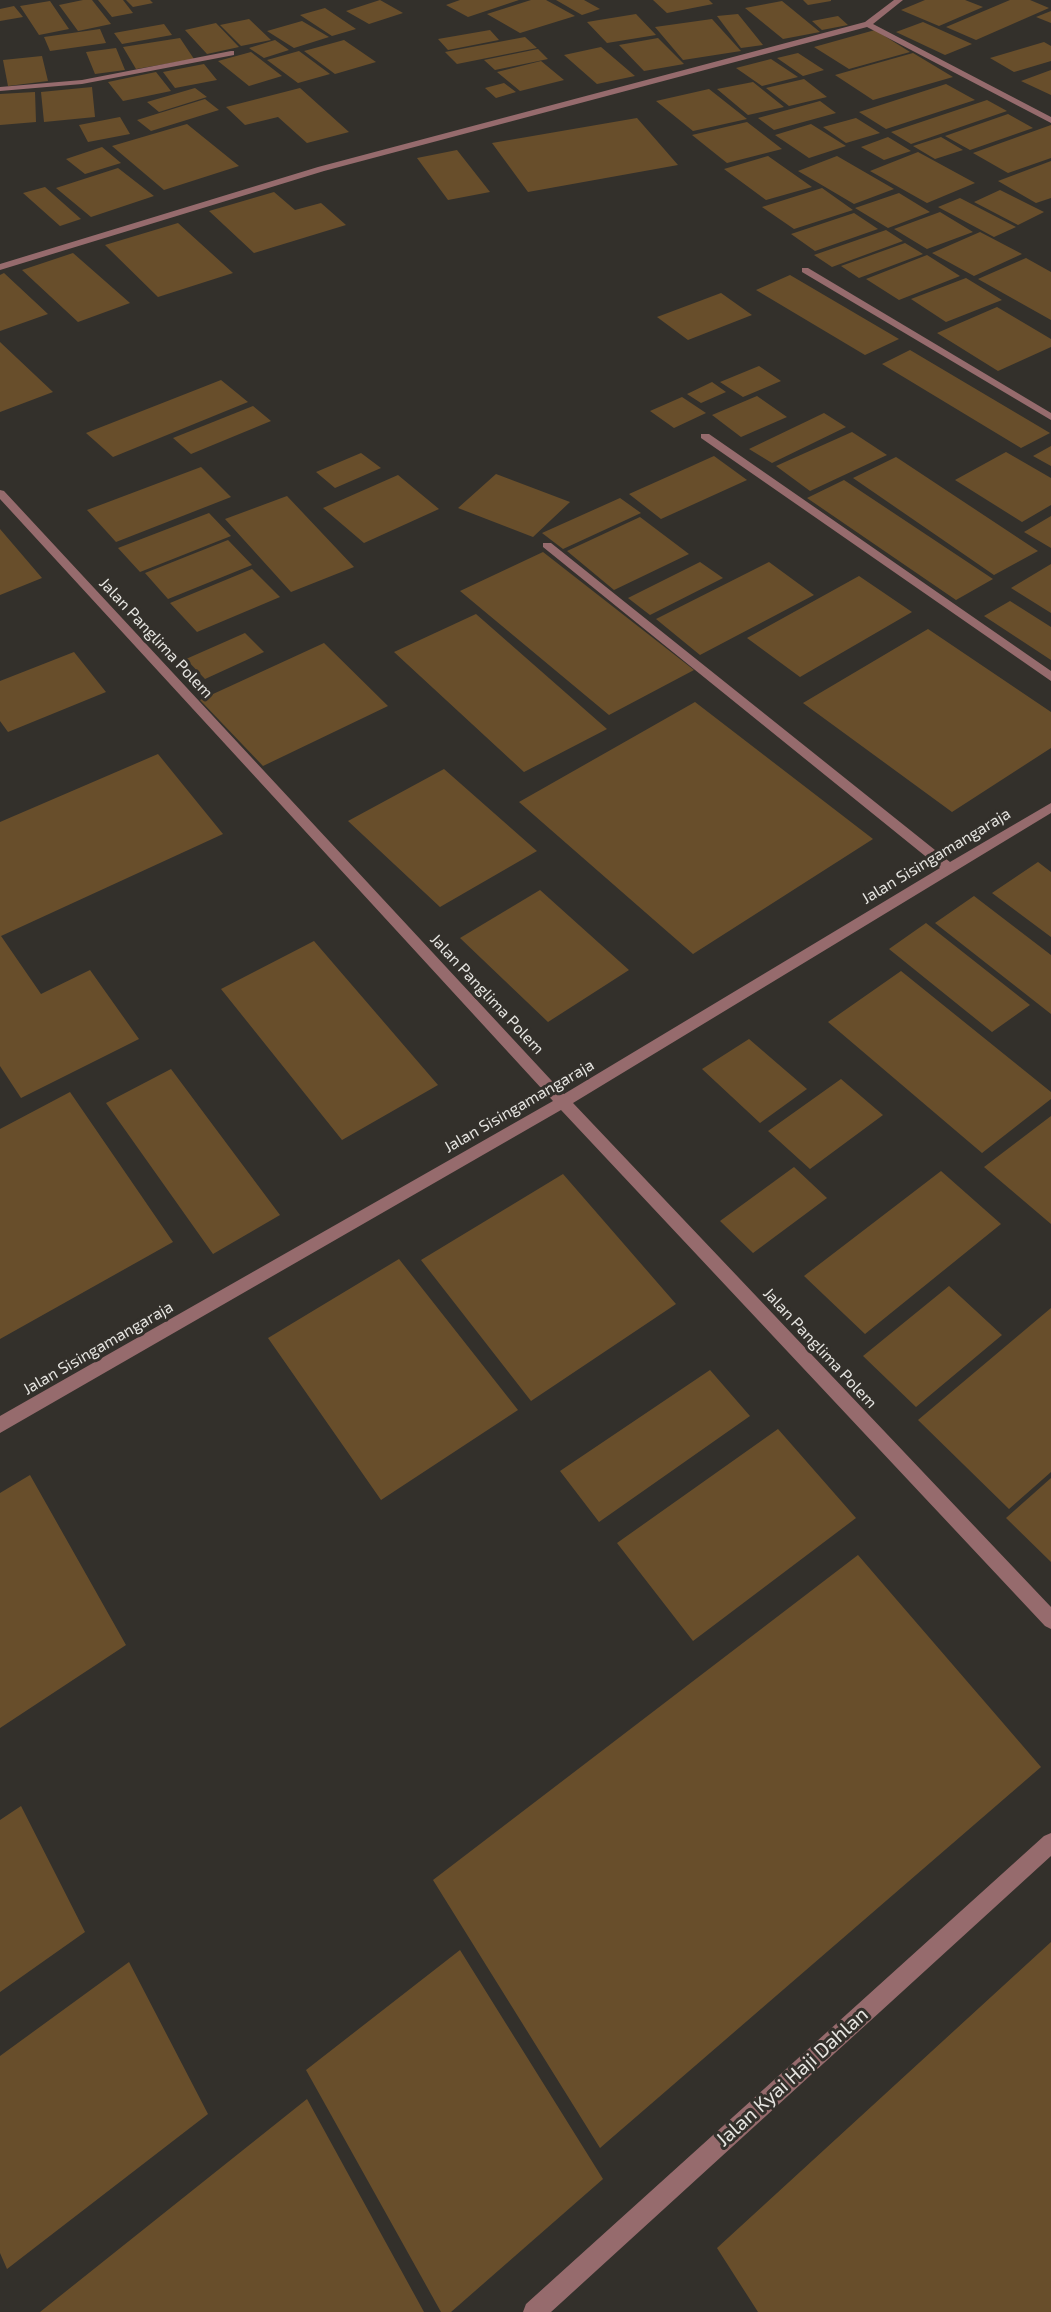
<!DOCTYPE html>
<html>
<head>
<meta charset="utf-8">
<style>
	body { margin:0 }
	canvas { display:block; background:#33302b }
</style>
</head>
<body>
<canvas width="1051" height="2312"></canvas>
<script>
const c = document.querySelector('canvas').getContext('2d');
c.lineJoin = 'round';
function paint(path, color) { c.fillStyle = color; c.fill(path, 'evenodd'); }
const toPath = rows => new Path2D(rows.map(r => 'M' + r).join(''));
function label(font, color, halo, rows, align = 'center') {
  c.font = font + ' "Exo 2",sans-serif'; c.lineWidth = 6; c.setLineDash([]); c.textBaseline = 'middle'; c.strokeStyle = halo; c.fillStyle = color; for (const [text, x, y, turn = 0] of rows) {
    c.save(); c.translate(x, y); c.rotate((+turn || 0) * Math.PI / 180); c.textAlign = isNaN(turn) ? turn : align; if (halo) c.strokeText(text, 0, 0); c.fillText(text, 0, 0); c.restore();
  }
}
paint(toPath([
	[83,0,92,0,111,24,78,31,59,5],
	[98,0,123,0,133,13,112,17],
	[126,0,150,0,153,3,133,7],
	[380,0,403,13,369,24,346,11],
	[460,0,519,0,468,17,446,5],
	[531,0,546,0,575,16,520,33,487,14],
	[556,0,584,0,600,9,582,15],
	[653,0,709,0,713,4,667,13],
	[803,0,831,0,831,1,808,5],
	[925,0,965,0,983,7,939,26,901,10],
	[1010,0,1030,0,1049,8,976,40,946,27],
	[50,1,69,29,39,35,20,6],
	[782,1,820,32,783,39,745,8],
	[14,6,23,17,0,21,0,9],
	[325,8,356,29,332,36,300,15],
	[1051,11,1051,23,1036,17],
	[636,14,656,35,607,43,587,22],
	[738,14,763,45,741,48,717,16],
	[838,16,848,25,822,30,812,21],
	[249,19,271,40,241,46,220,25],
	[712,19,741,51,683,60,655,27],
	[302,21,329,37,294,48,267,31],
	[923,22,972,44,945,55,896,32],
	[216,23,239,47,207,54,185,30],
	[164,24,172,35,122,44,114,33],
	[100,29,106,43,50,51,44,37],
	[490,30,499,40,448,50,438,39],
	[875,30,910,52,849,69,814,47],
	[525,37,537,48,457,64,445,52],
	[180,38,194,59,136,69,123,47],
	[658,38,684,64,644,71,619,45],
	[275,40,289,50,264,58,249,48],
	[344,40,376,62,335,74,304,51],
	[1044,42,1051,46,1051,61,1014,72,990,58],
	[601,47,635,76,597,84,564,55],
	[116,48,125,70,95,74,86,52],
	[538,49,548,59,495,70,484,60],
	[299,51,330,74,298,83,267,60],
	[251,52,282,76,249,86,218,61],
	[798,53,824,70,803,76,777,58],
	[913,53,953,77,873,100,835,75],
	[42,56,48,81,8,86,3,60],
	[771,59,798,77,762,86,736,68],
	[541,61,564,80,520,91,497,72],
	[204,64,217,80,175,88,163,72],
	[1051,70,1051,95,1021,81],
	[156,72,171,91,123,101,108,82],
	[804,79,827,97,789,106,766,88],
	[753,82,784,107,748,115,717,89],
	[504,83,516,92,496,98,485,88],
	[946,84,975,100,886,129,859,112],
	[92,87,95,117,44,122,41,92],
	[195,88,207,97,159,112,147,102],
	[300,88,349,132,307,143,278,117,245,125,226,107],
	[709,89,747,119,693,131,656,101],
	[35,92,36,122,0,125,0,94],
	[205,99,219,110,151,131,137,120],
	[987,100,1007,111,911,144,891,132],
	[820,101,836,113,774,130,758,118],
	[1008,114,1033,128,970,150,945,136],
	[120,117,130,134,88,142,79,125],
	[637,118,678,165,528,192,492,143],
	[856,118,880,133,846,143,823,127],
	[747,122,782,149,727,163,692,135],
	[187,124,239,166,164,190,112,146],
	[811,124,846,146,809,158,775,135],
	[1051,125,1051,158,1008,173,973,153],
	[888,137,911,151,884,160,861,147],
	[941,137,963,150,935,159,913,146],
	[102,147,121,163,85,174,66,159],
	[457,150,490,192,448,200,417,158],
	[918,152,975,183,927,203,870,171],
	[768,156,812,187,766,200,724,169],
	[837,156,894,189,854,204,798,171],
	[1051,161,1051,198,1036,203,998,181],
	[118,168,154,196,91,217,56,188],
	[45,187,81,219,60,226,23,193],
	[822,188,853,210,794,229,762,207],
	[1000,190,1044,212,1018,225,974,202],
	[274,192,295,210,321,203,346,225,254,253,209,211],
	[899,193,930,212,888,228,855,208],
	[960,198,1016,227,994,237,938,207],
	[940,212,973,232,927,249,894,229],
	[854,213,878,229,815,251,791,234],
	[178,223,233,273,158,297,105,245],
	[886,230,903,241,832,267,814,255],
	[980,232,1022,254,974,276,932,253],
	[905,243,923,254,859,278,841,266],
	[73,253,130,303,78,322,22,270],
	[927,255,960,276,899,300,866,279],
	[1026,258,1051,272,1051,320,978,279],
	[4,273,48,314,0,331,0,275],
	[790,275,899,339,865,355,756,290],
	[966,278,1002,300,946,322,911,299],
	[721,293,752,315,688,340,657,317],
	[997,307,1051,339,1051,347,998,371,937,333],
	[0,342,53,392,0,412],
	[910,350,1050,433,1021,448,882,364],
	[759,366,781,381,743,397,720,382],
	[221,380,248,402,113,457,86,433],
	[712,382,726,392,701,403,687,394],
	[757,396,787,417,741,437,712,415],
	[682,397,706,413,674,428,650,411],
	[253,406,271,421,191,454,173,438],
	[824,413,846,427,772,463,749,449],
	[852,432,887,455,810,491,776,466],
	[1051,446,1051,466,1033,456],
	[1006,452,1051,478,1051,505,1022,522,955,480],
	[361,453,381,468,335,488,316,472],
	[714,456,747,480,661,519,629,494],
	[896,457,1038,551,994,575,853,478],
	[201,467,231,497,116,542,87,510],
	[496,474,570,502,533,537,458,508],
	[398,475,439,509,364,543,323,508],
	[844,480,993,579,956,600,807,498],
	[287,496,354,567,291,592,225,519],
	[620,498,641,513,563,549,542,533],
	[209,513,231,536,140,572,118,548],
	[1051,516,1051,548,1024,532],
	[640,517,689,554,614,590,567,551],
	[0,529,42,578,0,595],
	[228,540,252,565,168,599,145,573],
	[543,552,694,670,609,715,460,591],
	[700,562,723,578,650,615,628,598],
	[769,562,814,595,700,655,656,619],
	[1051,564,1051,613,1011,588],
	[252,569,280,597,197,632,170,603],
	[859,576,912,612,800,677,747,638],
	[1010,601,1051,627,1051,660,984,616],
	[476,614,607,729,524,772,394,652],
	[928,629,1051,712,1051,748,952,812,803,703],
	[245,633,264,652,205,679,186,659],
	[324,643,388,706,263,766,200,700],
	[74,652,106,692,8,732,0,721,0,681],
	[695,702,873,839,693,954,519,802],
	[158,754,223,834,1,936,41,994,90,970,139,1039,21,1098,0,1066,0,822],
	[444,769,537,851,440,907,348,821],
	[1038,862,1051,872,1051,937,992,893],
	[540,890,629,970,548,1022,460,938],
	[974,896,1051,955,1051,1014,935,923],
	[926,923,1030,1005,992,1032,889,949],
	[314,941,438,1085,342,1140,221,989],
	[901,971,1051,1092,1051,1099,982,1153,828,1022],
	[749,1039,807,1089,760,1123,702,1069],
	[171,1069,280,1215,213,1254,106,1103],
	[841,1079,883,1115,810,1169,768,1131],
	[70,1092,173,1242,0,1339,0,1129],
	[1051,1116,1051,1224,984,1167],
	[794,1167,827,1198,753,1253,720,1221],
	[941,1171,1001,1224,865,1334,804,1276],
	[563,1174,676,1304,531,1401,421,1260],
	[399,1259,518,1410,381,1500,268,1338],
	[949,1286,1002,1335,916,1407,863,1356],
	[1051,1308,1051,1472,1009,1509,918,1420],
	[710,1370,750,1416,599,1522,560,1471],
	[778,1429,856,1518,693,1641,617,1543],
	[30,1475,126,1645,0,1728,0,1493],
	[1051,1478,1051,1562,1006,1518],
	[858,1555,1041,1767,600,2148,433,1880],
	[21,1806,85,1932,0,1992,0,1820],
	[1051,1942,1051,2312,758,2312,717,2248],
	[460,1950,603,2179,451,2312,441,2312,306,2070],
	[129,1962,208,2114,7,2269,0,2253,0,2056],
	[307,2099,424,2312,40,2312]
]), '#684e2b');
paint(toPath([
	[894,0,903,0,873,24,1051,117,1051,123,867,27,324,171,0,270,0,264,318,167,865,22,894,0],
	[231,51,234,51,234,55,82,84,0,91,0,87,82,80,231,51],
	[802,268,808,268,1051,413,1051,420,802,272,802,268],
	[701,434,709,434,1051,671,1051,681,701,438,701,434],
	[0,490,4,491,564,1094,940,868,543,547,543,543,551,543,950,862,1051,803,1051,813,573,1103,1051,1607,1051,1629,1045,1626,561,1110,0,1433,0,1416,553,1101,0,499,0,490],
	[1051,1833,1051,1856,551,2312,523,2312,526,2304,1044,1836,1051,1833]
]), '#966b6d');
label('16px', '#e5e4e0', '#33302b', [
	["Jalan Panglima Polem",156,638,47],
	["Jalan Sisingamangaraja",936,856,-31],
	["Jalan Panglima Polem",487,994,47],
	["Jalan Sisingamangaraja",519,1106,-30],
	["Jalan Sisingamangaraja",98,1348,-30],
	["Jalan Panglima Polem",820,1348,47]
]);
label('20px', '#e5e4e0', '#33302b', [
	["Jalan Kyai Haji Dahlan",792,2077,-42]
]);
</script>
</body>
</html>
